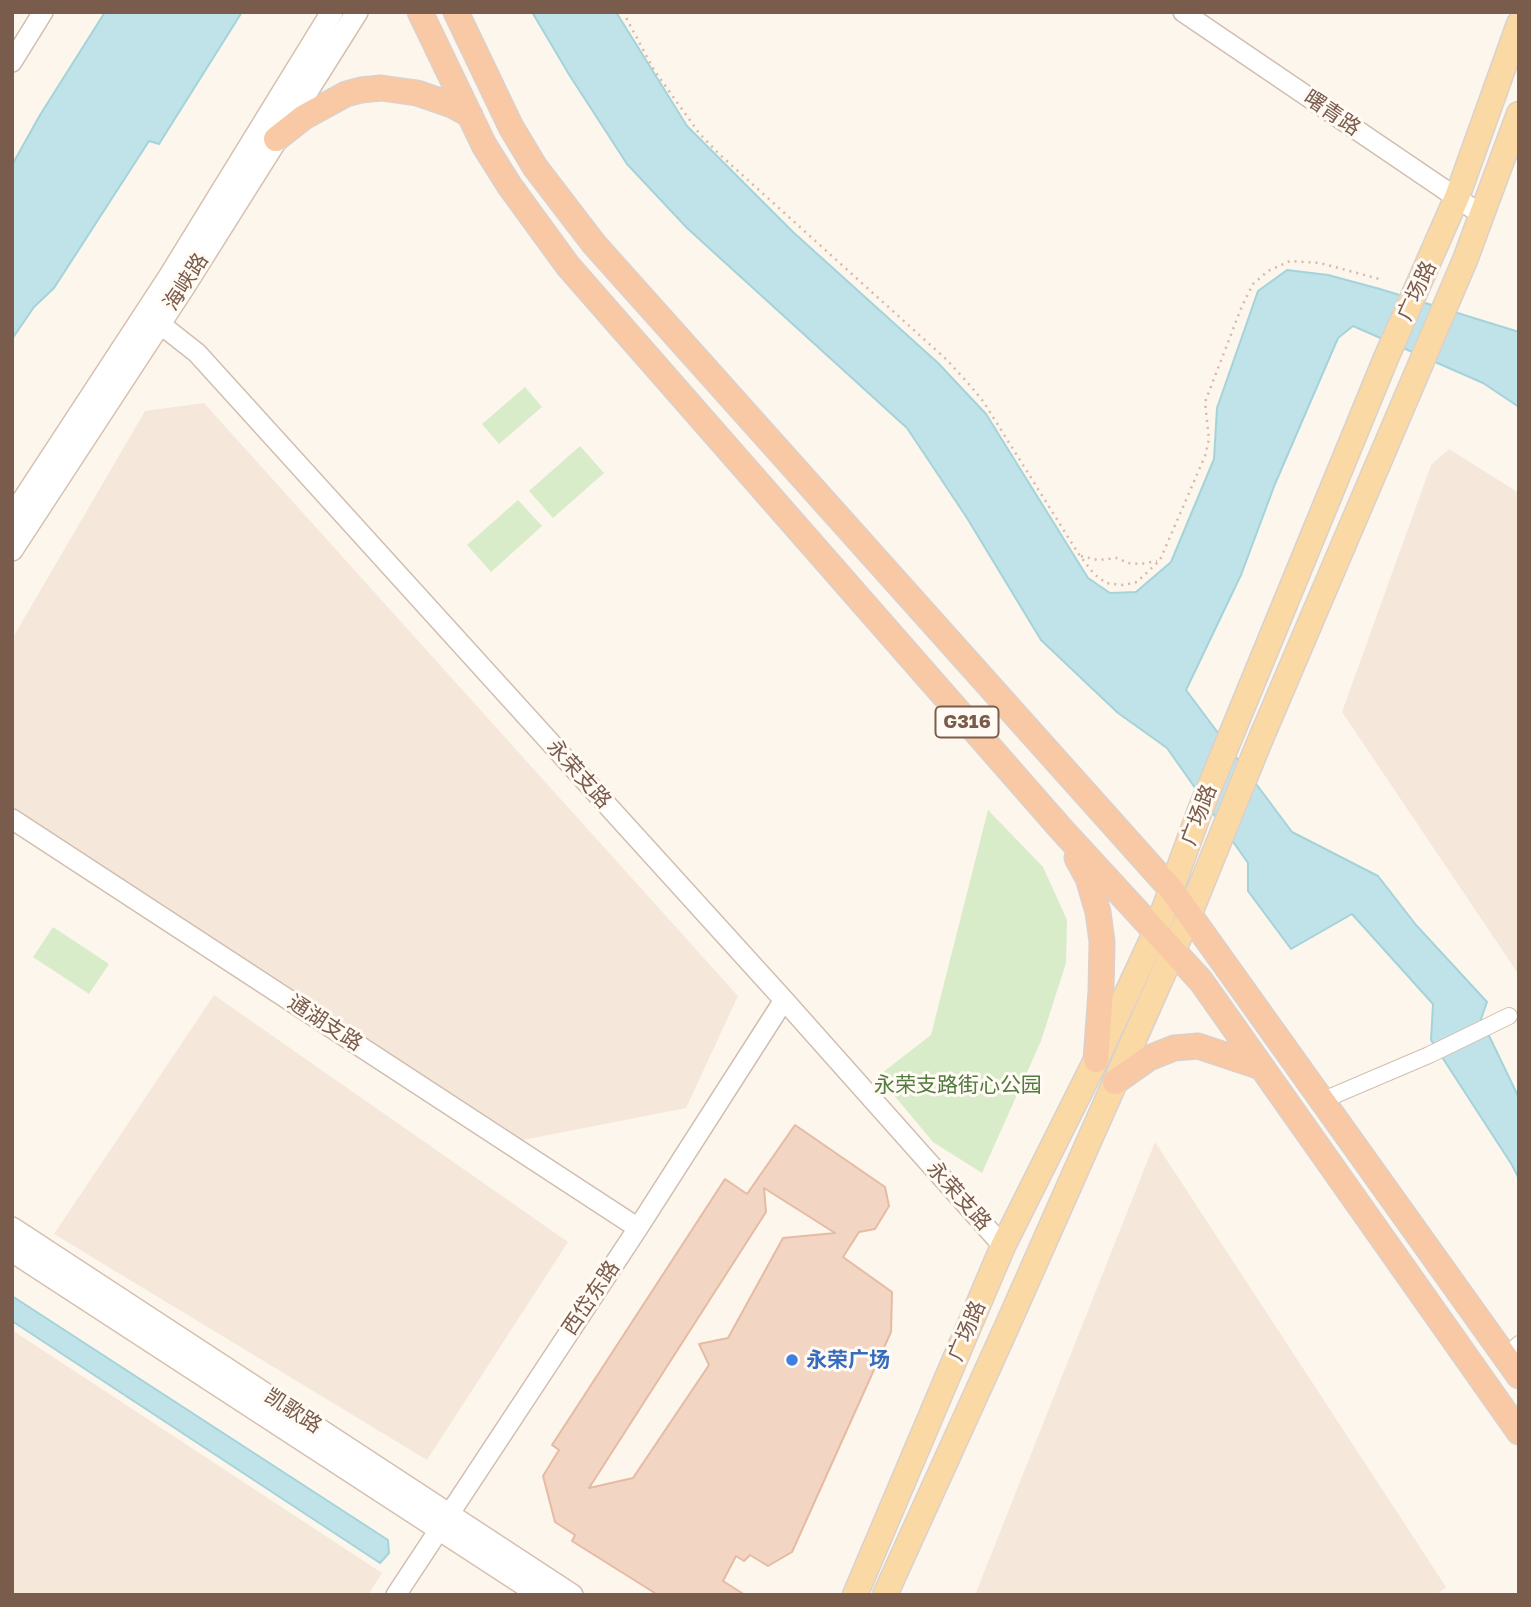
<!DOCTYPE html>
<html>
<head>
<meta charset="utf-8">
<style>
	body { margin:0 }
	#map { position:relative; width:1531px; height:1607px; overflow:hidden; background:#fdf6ec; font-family:"Golos Text",sans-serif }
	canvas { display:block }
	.frame { position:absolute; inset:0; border:14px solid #7a5c4d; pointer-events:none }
</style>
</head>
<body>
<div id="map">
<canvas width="1531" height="1607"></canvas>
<div class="frame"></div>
</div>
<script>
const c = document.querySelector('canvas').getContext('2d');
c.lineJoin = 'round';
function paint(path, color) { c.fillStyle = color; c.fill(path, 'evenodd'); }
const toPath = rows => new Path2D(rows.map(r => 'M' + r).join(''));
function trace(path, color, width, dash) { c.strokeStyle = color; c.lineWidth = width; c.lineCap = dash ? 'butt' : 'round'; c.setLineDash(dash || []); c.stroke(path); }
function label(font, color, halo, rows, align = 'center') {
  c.font = font + ' "Golos Text","Noto Sans SC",sans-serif'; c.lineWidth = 6; c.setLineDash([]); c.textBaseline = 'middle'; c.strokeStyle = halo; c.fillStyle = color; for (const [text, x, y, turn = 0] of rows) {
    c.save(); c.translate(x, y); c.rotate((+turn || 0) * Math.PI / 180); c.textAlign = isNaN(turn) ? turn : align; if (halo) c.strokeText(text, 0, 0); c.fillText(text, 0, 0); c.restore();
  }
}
paint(toPath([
	[204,403,738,996,686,1108,523,1140,12,807,12,639,145,411],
	[1449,449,1519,493,1519,975,1342,712,1431,465],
	[214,995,568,1242,427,1460,54,1234],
	[1155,1142,1446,1587,1436,1595,975,1595],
	[12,1330,382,1573,368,1595,12,1595]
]), '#f5e8da');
paint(toPath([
	[525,387,542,407,499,444,482,424],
	[580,446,604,473,553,518,529,491],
	[518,500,542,526,491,572,467,545],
	[988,810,1043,867,1067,920,1066,963,1041,1041,982,1173,933,1142,878,1076,931,1035],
	[53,927,109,964,89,994,33,957]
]), '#d8ecc9');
const water = toPath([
	[105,12,242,12,159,144,149,141,54,288,34,307,12,339,12,165,40,115,105,12],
	[532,12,616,12,687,126,793,232,938,363,986,414,1088,578,1110,593,1136,592,1171,562,1214,459,1217,408,1258,291,1287,270,1328,275,1380,289,1519,332,1519,407,1483,383,1353,326,1338,338,1275,484,1241,575,1186,690,1292,832,1378,876,1416,925,1487,1002,1481,1019,1519,1098,1519,1179,1512,1165,1431,1040,1433,1004,1352,914,1291,949,1248,891,1248,863,1167,748,1118,713,1041,640,967,518,907,428,687,228,627,164,570,76,532,12],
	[12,1296,388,1540,389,1553,380,1563,12,1321,12,1296]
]);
paint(water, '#bfe3e8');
trace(water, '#a5d3da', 2);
const building = toPath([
	[795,1125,885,1187,889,1206,875,1229,859,1232,843,1257,892,1292,891,1332,792,1552,768,1566,750,1555,744,1561,736,1556,723,1581,745,1595,658,1595,572,1541,575,1535,555,1522,543,1476,559,1450,552,1445,725,1179,747,1194,795,1125],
	[764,1188,835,1233,783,1238,728,1338,699,1344,709,1365,633,1478,589,1488,766,1212,764,1188]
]);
paint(building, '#f3d5c3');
trace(building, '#e6bba3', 2);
const minor = toPath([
	[1321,1101,1429,1055,1509,1016],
	[1505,1357,1519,1344]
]);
const tertiary = toPath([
	[1183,12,1482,215],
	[12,62,43,12],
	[150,316,197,353,784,1000,1003,1246],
	[12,819,638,1228],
	[396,1595,638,1228,784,1000]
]);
const secondary = toPath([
	[12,517,169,277,332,12],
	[12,550,184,287,357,12],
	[12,1228,572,1595],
	[12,1251,540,1595]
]);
const primary = toPath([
	[855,1595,1003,1246,1096,1060,1156,931,1199,813,1386,358,1457,197,1519,24],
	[885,1595,1008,1324,1190,913,1259,743,1465,260,1519,114]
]);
const trunk = toPath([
	[420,12,484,145,509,185,568,266,1062,830,1201,981,1519,1432],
	[456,12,511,127,535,167,594,244,1171,889,1519,1376],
	[276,139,304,117,346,94,361,90,381,88,417,93,452,105,470,115],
	[1077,858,1088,878,1098,912,1102,942,1101,991,1096,1060],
	[1115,1082,1149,1058,1174,1048,1198,1046,1261,1067]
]);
trace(minor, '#d1beb0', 18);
trace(tertiary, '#d1beb0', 22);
trace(secondary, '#d6c0b0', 24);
trace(primary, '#dad1cd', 27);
trace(trunk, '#dad1cd', 27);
trace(toPath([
	[623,12,654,70,699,133,718,153,947,360,968,383,983,401,1078,553,1094,574,1106,583,1123,585,1137,582,1160,560,1205,456,1209,439,1205,402,1242,306,1253,284,1268,271,1290,261,1320,263,1383,280],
	[1081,556,1098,560,1117,558,1128,563,1141,564,1157,561]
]), '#d9b8a5', 2.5, [2, 5]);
trace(minor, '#fff', 16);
trace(tertiary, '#fff', 19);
trace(secondary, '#fff', 21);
trace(primary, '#fbd9a5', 24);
trace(trunk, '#f9c8a4', 24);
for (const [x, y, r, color] of [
	[792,1360,7,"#3f7fe0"]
]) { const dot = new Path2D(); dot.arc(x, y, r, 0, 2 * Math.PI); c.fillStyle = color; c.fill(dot); trace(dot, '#fffaf3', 2.5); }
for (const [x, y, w] of [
	[967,722,63]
]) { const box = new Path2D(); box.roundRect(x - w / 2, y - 15.5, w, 31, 5); c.fillStyle = '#fffaf3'; c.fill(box); trace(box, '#7a5c4d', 2); }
label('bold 19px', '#7a5c4d', null, [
	["G316",967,722]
]);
label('21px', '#7a5c4d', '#fffaf3', [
	["曙青路",1332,113,34],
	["海峡路",186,282,-57],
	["广场路",1417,291,-65],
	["永荣支路",579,774,48],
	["广场路",1199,815,-69],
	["通湖支路",325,1023,33],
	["永荣支路",959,1196,48],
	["西岱东路",591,1298,-56],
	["广场路",967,1331,-67],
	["凯歌路",293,1411,33]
]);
label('21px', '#537a41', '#fffaf3', [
	["永荣支路街心公园",958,1085]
]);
label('bold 21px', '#366cbe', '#fffaf3', [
	["永荣广场",806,1360]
], 'left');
</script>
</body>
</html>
